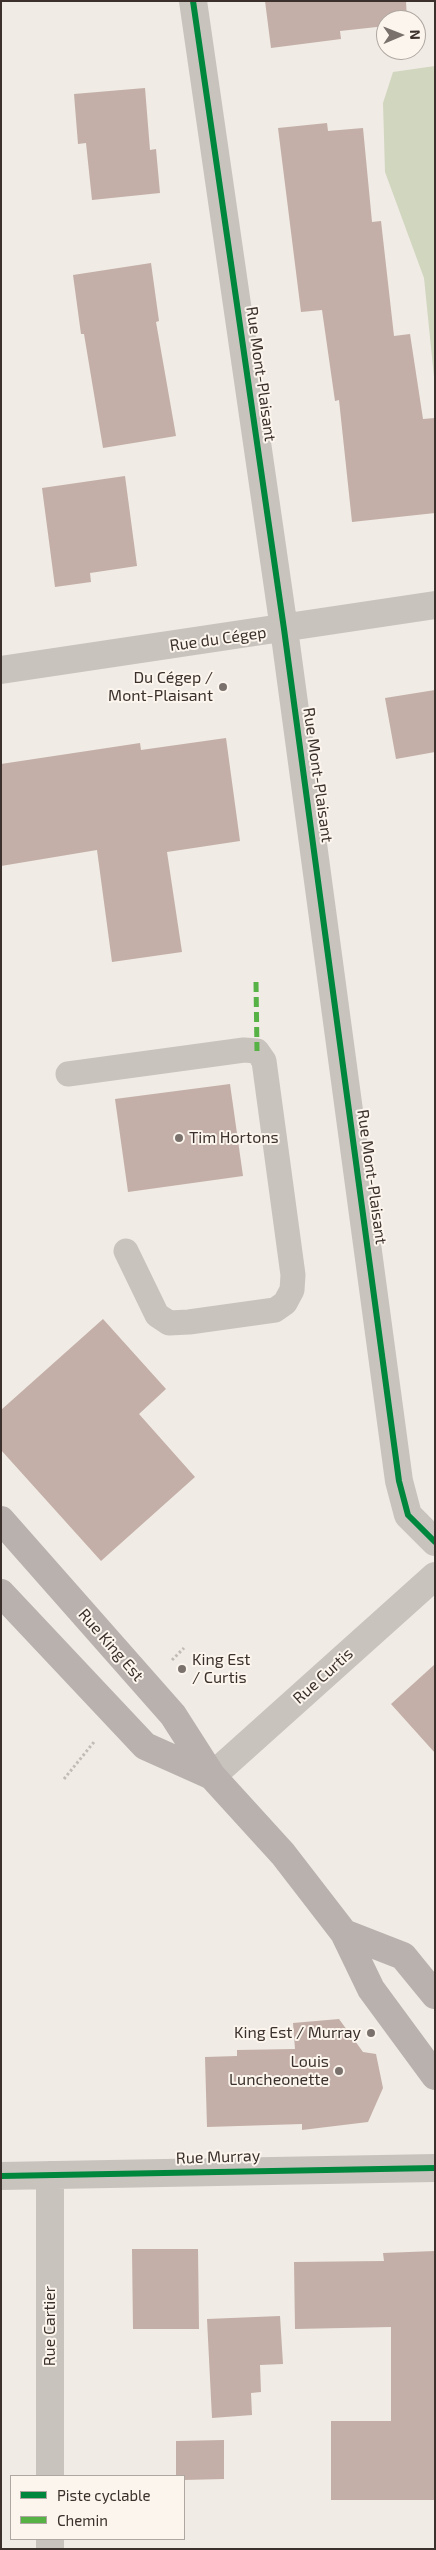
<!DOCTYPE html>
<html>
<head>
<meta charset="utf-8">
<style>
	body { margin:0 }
	#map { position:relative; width:436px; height:2550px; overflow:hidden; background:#f0ebe5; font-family:"Exo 2",sans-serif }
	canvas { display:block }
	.frame { position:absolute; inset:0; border:2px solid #3b302b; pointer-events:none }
	.legend { position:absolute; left:10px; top:2475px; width:175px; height:65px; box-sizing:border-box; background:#fbf5ee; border:1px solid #aea6a0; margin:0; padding:6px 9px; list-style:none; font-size:15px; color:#3b302b }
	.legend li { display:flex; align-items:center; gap:10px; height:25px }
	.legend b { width:25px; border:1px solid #aea6a0 }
	.north { position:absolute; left:376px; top:10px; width:50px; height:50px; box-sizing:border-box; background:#fbf5ee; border:1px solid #aea6a0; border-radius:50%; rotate:89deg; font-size:14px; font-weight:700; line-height:20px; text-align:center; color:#3b302b }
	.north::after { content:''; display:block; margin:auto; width:18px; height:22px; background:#7a716c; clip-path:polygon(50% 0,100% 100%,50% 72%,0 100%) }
</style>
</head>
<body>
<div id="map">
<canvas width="436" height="2550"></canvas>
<div class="frame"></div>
<ul class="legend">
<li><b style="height:6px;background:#00873e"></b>Piste cyclable</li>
<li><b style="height:6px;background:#57b246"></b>Chemin</li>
</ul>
<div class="north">N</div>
</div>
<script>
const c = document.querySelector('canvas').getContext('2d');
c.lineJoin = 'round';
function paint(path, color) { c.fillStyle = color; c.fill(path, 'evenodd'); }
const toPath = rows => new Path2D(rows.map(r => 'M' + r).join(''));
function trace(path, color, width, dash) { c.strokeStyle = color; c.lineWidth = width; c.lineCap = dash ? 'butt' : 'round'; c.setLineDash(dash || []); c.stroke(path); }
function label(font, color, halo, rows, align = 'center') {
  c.font = font + ' "Exo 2",sans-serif'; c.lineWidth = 4; c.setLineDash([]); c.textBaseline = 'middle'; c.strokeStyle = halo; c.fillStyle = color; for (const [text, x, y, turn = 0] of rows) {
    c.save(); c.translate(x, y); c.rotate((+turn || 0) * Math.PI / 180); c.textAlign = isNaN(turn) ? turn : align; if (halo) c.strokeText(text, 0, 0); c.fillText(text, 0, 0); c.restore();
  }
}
paint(toPath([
	[435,66,435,387,424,278,385,172,383,103,393,72]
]), '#d1d6bf');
paint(toPath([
	[265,1,406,1,407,20,386,20,386,26,340,31,341,39,271,48],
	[145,88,150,150,156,149,160,193,92,200,86,143,78,144,74,94],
	[327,123,328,131,363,128,372,222,381,221,394,336,410,334,423,419,435,418,435,513,352,522,339,400,335,401,322,310,301,312,278,128],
	[151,263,159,321,156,322,176,436,103,448,84,334,81,334,73,275],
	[125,476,137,566,90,573,91,582,55,587,42,488],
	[435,690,435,752,396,759,385,698],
	[226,738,240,841,167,852,182,952,112,962,97,850,1,866,1,764,140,743,141,750],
	[230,1084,243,1176,128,1192,115,1099],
	[103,1319,166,1389,139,1414,195,1477,101,1561,1,1450,1,1410],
	[435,1664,435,1753,391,1704],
	[339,2019,363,2052,376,2054,383,2088,368,2122,302,2130,302,2124,207,2127,205,2057,237,2056,237,2050,295,2049,293,2023],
	[132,2249,198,2249,199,2329,133,2329],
	[435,2251,435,2500,331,2500,331,2421,391,2421,391,2327,295,2329,294,2262,384,2261,383,2253],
	[280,2316,283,2364,260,2365,261,2392,251,2393,252,2415,212,2418,207,2319],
	[224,2440,224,2479,184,2480,184,2476,176,2476,176,2441]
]), '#c3afa7');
trace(toPath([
	[172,1660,184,1648],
	[64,1779,94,1742]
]), '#c2bbb6', 3, [2.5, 2.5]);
trace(toPath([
	[68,1074,244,1050,257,1051,264,1061,293,1275,292,1290,285,1303,275,1310,189,1322,169,1323,157,1315,126,1251]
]), '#c9c3be', 25);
trace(toPath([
	[193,1,284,629,399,1481,408,1515,435,1542],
	[1,670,435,605],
	[212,1776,435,1576],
	[1,2176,435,2168],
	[50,2476,50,2175],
	[50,2549,50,2539]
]), '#c9c3be', 28);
trace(toPath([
	[1,1520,173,1715,212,1776,283,1854,344,1933,371,1989,435,2076],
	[1,1593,145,1746,212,1776],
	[344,1933,403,1956,435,1995]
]), '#b8b1ad', 28);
trace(toPath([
	[256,982,257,1051]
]), '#57b246', 5, [10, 5]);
trace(toPath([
	[193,1,284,629,399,1481,408,1515,435,1542],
	[1,2176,435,2168]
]), '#00873e', 6);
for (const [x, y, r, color] of [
	[223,687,5,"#7a716c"],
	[179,1138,5,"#7a716c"],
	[182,1669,5,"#7a716c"],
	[371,2033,5,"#7a716c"],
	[339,2071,5,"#7a716c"]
]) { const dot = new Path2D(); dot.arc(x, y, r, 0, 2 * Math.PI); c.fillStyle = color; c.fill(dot); trace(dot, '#fbf5ee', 2); }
label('16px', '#3b302b', '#fbf5ee', [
	["Rue Mont-Plaisant",261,374,82],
	["Rue du Cégep",218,639,-8],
	["Rue Mont-Plaisant",318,775,82],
	["Rue Mont-Plaisant",372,1177,82],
	["Rue King Est",111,1645,49],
	["Rue Curtis",323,1676,-42],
	["Rue Murray",218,2157,-2],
	["Rue Cartier",50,2326,-90]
]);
label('16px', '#3b302b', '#fbf5ee', [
	["Du Cégep /",213,678],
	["Mont-Plaisant",213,696],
	["Tim Hortons",189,1138,"left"],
	["King Est",192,1660,"left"],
	["/ Curtis",192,1678,"left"],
	["King Est / Murray",361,2033],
	["Louis",329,2062],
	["Luncheonette",329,2080]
], 'right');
</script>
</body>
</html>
